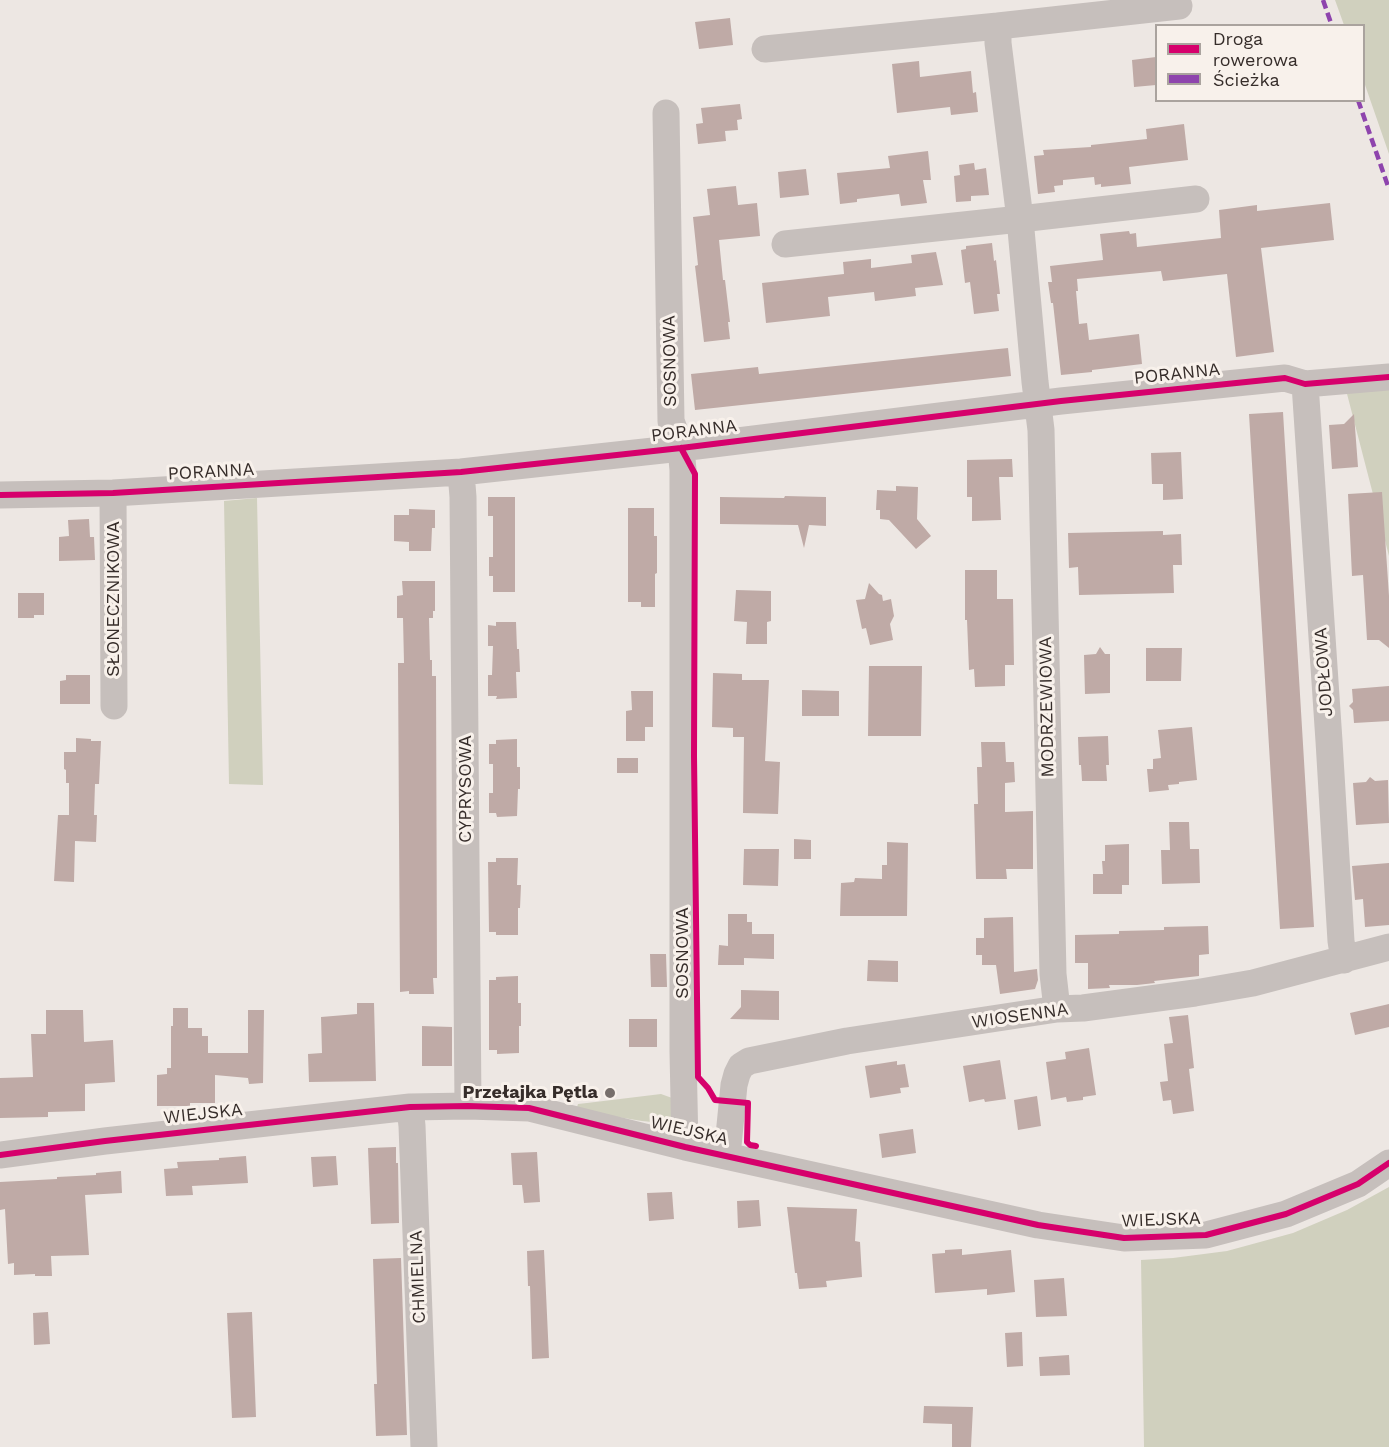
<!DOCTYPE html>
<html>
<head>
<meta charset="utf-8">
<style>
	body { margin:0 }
	#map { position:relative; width:1389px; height:1447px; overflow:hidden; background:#ede7e3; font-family:"Work Sans",sans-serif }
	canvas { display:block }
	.legend { position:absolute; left:1155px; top:24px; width:210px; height:78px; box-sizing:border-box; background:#f8f1eb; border:2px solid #aaa39e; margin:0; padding:8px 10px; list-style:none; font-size:18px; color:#362d2a }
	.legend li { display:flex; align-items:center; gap:12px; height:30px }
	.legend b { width:30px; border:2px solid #aaa39e }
</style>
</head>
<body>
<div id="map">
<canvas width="1389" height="1447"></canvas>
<ul class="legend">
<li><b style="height:8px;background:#d6006c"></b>Droga rowerowa</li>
<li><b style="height:8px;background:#8e44ad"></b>Ścieżka</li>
</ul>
</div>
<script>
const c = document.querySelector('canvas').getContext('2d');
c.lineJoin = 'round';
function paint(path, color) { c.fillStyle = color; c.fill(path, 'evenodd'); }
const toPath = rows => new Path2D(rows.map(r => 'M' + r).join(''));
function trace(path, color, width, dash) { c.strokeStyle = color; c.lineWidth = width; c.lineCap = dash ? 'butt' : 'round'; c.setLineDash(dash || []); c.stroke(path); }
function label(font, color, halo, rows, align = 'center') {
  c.font = font + ' "Work Sans",sans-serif'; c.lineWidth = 6; c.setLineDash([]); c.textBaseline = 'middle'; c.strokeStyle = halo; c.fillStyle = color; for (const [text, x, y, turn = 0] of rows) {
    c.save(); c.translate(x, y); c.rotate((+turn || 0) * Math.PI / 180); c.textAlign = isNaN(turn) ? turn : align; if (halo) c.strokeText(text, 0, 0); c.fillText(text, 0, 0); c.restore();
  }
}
paint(toPath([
	[1335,0,1389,0,1389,154,1364,82,1364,26,1344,25],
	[1389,387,1389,556,1346,390],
	[257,498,263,785,229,784,224,501],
	[661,1094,672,1098,672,1117,662,1123,642,1121,581,1111,577,1107,578,1104,587,1103],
	[1389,1187,1389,1447,1144,1447,1141,1260,1173,1258,1227,1251,1293,1233,1347,1210]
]), '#d0d0be');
paint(toPath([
	[730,18,733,45,699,49,695,22],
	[1156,57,1156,85,1134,87,1132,60],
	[919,61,920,77,971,71,973,93,976,92,978,112,951,115,950,107,897,113,892,64],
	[740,104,742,119,737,120,738,130,725,131,726,141,698,144,696,124,703,123,701,108],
	[1184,124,1188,160,1129,167,1131,184,1101,187,1101,184,1095,185,1094,177,1063,180,1063,185,1054,186,1055,192,1038,194,1034,156,1044,155,1043,150,1091,147,1091,145,1147,139,1146,129],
	[928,151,931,180,923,180,927,203,901,206,899,194,857,199,857,202,840,204,837,173,890,168,888,156],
	[974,163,975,170,986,168,989,195,971,196,971,201,956,202,954,176,960,175,959,165],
	[806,169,809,195,780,198,778,172],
	[736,186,738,205,757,203,760,236,719,240,723,280,725,280,730,322,728,322,730,339,704,342,695,266,698,265,693,217,710,215,707,189],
	[1330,203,1334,240,1261,248,1274,352,1236,357,1227,274,1163,281,1161,271,1077,279,1078,291,1076,291,1079,324,1087,323,1089,340,1139,334,1142,364,1092,370,1092,372,1061,375,1053,303,1051,303,1048,282,1052,282,1050,266,1103,260,1100,234,1129,231,1130,234,1136,233,1137,247,1221,238,1219,210,1257,205,1257,211],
	[992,243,994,261,996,260,1000,294,997,294,999,311,974,314,970,282,965,283,961,250,966,249,966,246],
	[936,252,943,285,915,288,916,296,875,301,874,292,828,297,830,316,766,323,762,283,844,274,843,262,871,259,871,268,912,263,911,255],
	[1008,348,1011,376,695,410,691,374,758,367,759,374],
	[1283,412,1314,927,1280,929,1249,414],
	[1354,414,1358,467,1332,469,1329,425,1344,424],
	[1181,452,1183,499,1163,500,1163,484,1152,484,1151,453],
	[1012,459,1013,477,999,477,1001,520,972,521,972,497,967,497,967,460],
	[896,486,918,487,917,519,931,536,916,549,889,520,880,519,880,510,876,510,877,490,896,491],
	[1382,492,1389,596,1389,648,1379,640,1367,640,1363,575,1352,576,1348,494],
	[785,496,826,497,826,526,809,525,804,548,798,525,720,524,720,497,784,498],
	[488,497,515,497,515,592,493,592,493,576,489,576,489,557,493,557,493,516,488,516],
	[628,508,654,508,654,536,657,536,657,573,655,574,655,607,641,607,641,602,628,602],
	[409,509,435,510,435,528,432,528,431,551,409,551,409,542,394,541,394,515,409,515],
	[89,519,90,537,94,537,95,560,59,561,59,537,69,536,68,520],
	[1163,531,1163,535,1181,534,1182,565,1173,565,1174,593,1079,595,1078,567,1069,568,1068,533],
	[965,570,997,570,997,599,1013,599,1014,665,1005,665,1005,686,975,687,974,669,969,670,967,620,965,620],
	[402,581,435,581,435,611,433,611,433,618,429,618,430,660,432,660,432,676,436,676,437,978,433,978,434,994,409,994,409,991,400,992,398,663,404,663,403,618,397,618,397,596,403,595],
	[869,583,879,594,882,595,883,601,891,599,894,616,890,624,893,640,870,645,866,628,862,629,856,600,865,599],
	[736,590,771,591,771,621,767,622,767,644,746,644,747,622,734,621],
	[18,593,44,593,44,615,34,615,34,618,18,618],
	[496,622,516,622,517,649,519,649,520,672,516,672,517,698,496,699,497,696,488,696,488,675,492,675,493,646,488,646,488,625,496,626],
	[1100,647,1105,654,1110,654,1110,693,1085,694,1084,655,1096,654],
	[1146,648,1182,648,1181,681,1146,681],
	[869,666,922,666,921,736,868,736],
	[713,673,742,674,742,680,769,680,765,761,780,762,778,814,743,813,744,737,733,737,733,728,712,727],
	[66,675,90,675,90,704,60,704,60,681,66,680],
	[1389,686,1389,721,1354,723,1353,710,1349,706,1353,702,1352,689],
	[802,690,839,691,839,716,802,716],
	[631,691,653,691,653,727,645,727,645,741,626,741,626,711,632,710],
	[1192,727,1197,780,1179,782,1179,784,1168,785,1169,790,1149,792,1147,769,1153,769,1153,759,1161,758,1158,730],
	[1108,736,1109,765,1106,765,1107,781,1082,781,1081,765,1079,765,1078,737],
	[76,738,91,739,91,741,101,741,99,784,95,784,94,815,97,815,96,842,75,841,74,882,54,881,58,815,69,815,69,783,66,783,66,770,64,769,64,752,76,752],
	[517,739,517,767,520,767,520,789,518,789,517,816,497,817,496,813,489,813,489,793,493,793,493,764,489,764,489,744,496,744,496,740],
	[981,742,1005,742,1006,762,1014,762,1015,782,1005,783,1005,812,1033,811,1033,869,1006,869,1007,879,976,879,974,804,978,804,977,767,982,767],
	[617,758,638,758,638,773,617,773],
	[1370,777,1375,781,1388,780,1389,823,1356,825,1353,783,1366,782],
	[1169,822,1189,822,1190,849,1199,849,1200,883,1162,884,1161,850,1170,850],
	[794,839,811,840,811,859,794,859],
	[887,842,908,843,907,916,840,916,841,883,854,882,855,878,882,879,882,865,887,865],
	[1129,844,1129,885,1122,885,1122,894,1093,894,1093,874,1103,874,1102,861,1105,861,1105,845],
	[744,849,779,849,778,886,743,885],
	[496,858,518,858,517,885,521,885,520,908,518,908,518,935,496,935,496,932,489,932,488,862,496,862],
	[1389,863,1389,925,1365,927,1363,899,1355,900,1352,866],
	[728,914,747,914,747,922,752,922,752,934,774,934,774,959,744,958,744,965,718,965,719,945,728,946],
	[1013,917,1014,972,1037,969,1038,980,1035,989,1000,994,996,965,982,965,982,955,976,955,976,938,984,938,984,918],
	[1208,926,1209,954,1199,955,1199,976,1154,981,1155,983,1137,985,1109,985,1110,988,1088,989,1088,963,1075,963,1075,935,1119,934,1119,931,1164,930,1164,927],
	[650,954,666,954,667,987,651,987],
	[868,960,898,961,898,982,867,981],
	[518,976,518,1003,521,1003,521,1026,519,1026,519,1053,497,1054,497,1050,489,1050,489,980,496,980,496,977],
	[741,990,779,991,779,1020,730,1019,741,1007],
	[357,1003,374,1003,376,1081,309,1082,308,1054,322,1053,321,1017,357,1014],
	[1389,1004,1389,1027,1355,1035,1350,1013],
	[173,1008,188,1008,188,1028,202,1028,202,1036,208,1036,208,1053,248,1053,248,1010,264,1010,263,1083,249,1084,248,1078,215,1075,215,1103,190,1103,190,1106,157,1106,157,1075,167,1074,167,1068,171,1068,171,1026,173,1026],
	[46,1010,83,1010,84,1042,113,1040,115,1082,85,1084,85,1111,48,1112,48,1117,0,1118,0,1078,33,1077,31,1034,46,1034],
	[1188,1015,1194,1068,1189,1069,1194,1111,1173,1114,1171,1100,1163,1101,1160,1082,1168,1081,1164,1044,1173,1043,1169,1017],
	[629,1019,657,1019,657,1047,629,1047],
	[422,1026,452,1027,452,1066,422,1066],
	[1089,1048,1096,1095,1083,1097,1083,1100,1067,1102,1066,1097,1051,1100,1046,1062,1066,1059,1065,1052],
	[1000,1060,1006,1099,985,1102,984,1099,969,1102,963,1066],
	[897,1061,897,1065,905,1064,909,1087,900,1088,901,1093,870,1098,865,1066],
	[1037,1096,1041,1126,1018,1130,1014,1100],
	[913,1129,916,1153,882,1158,879,1134],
	[396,1147,396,1163,398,1163,399,1223,371,1224,368,1148],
	[537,1152,540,1202,524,1203,522,1185,513,1185,511,1153],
	[246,1156,248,1183,192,1186,193,1195,166,1196,164,1169,178,1168,177,1162,219,1160,219,1158],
	[336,1156,338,1185,313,1187,311,1157],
	[121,1171,122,1193,85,1195,89,1255,51,1256,52,1276,35,1276,35,1274,14,1275,14,1263,8,1264,5,1209,0,1210,0,1182,57,1179,57,1177,96,1175,96,1173],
	[672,1192,674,1219,649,1221,647,1193],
	[759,1200,761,1226,738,1228,737,1201],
	[787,1207,857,1209,855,1241,860,1242,862,1277,826,1281,827,1287,799,1289,797,1273,795,1273],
	[962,1249,962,1255,1011,1250,1015,1292,987,1295,987,1289,935,1293,932,1254,945,1253,945,1250],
	[544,1250,549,1358,532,1359,530,1286,528,1286,527,1251],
	[401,1258,407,1435,376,1436,374,1384,377,1384,373,1259],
	[1064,1278,1067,1316,1036,1317,1034,1280],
	[48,1312,50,1344,34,1345,33,1313],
	[252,1312,256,1417,232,1418,227,1313],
	[1022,1332,1023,1366,1007,1367,1005,1333],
	[1069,1355,1070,1375,1040,1376,1039,1357],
	[924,1406,973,1407,971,1447,952,1447,952,1424,923,1423]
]), '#bfaaa6');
trace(toPath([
	[765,49,998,26],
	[666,113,671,421,681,448,683,470,683,1052,685,1147],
	[785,244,1020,219,1196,199],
	[1305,384,1329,741,1341,941,1344,960],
	[461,472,463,497,468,1106],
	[113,493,114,706],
	[0,495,113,493,461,472,681,448,1061,401,1285,378,1305,384,1389,377],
	[1057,1009,1053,974,1041,430,1035,382,1020,219,998,43,998,26,1179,6],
	[410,1107,412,1126,424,1447],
	[0,1155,105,1141,410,1107,468,1106,529,1108,685,1147,1038,1225,1124,1238,1206,1235,1286,1214,1358,1184,1389,1163],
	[727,1156,734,1085,737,1074,741,1066,749,1061,847,1041,1057,1009,1083,1008,1195,993,1253,983,1389,947]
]), '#c6bfbc', 27);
trace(toPath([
	[1323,0,1332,26],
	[1358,100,1389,189]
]), '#8e44ad', 4.5, [9, 4.5]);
trace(toPath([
	[681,448,695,474,694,756,698,1077,708,1088,715,1100,748,1103,747,1142,750,1145,756,1146],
	[0,495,113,493,461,472,681,448,1061,401,1285,378,1305,384,1389,377],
	[0,1155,105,1141,410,1107,468,1106,529,1108,685,1147,1038,1225,1124,1238,1206,1235,1286,1214,1358,1184,1389,1163]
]), '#d6006c', 6);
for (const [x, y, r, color] of [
	[610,1093,6,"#766e6b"]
]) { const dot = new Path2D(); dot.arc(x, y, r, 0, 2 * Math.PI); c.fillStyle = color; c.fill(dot); trace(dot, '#f8f1eb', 2); }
label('18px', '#362d2a', '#f8f1eb', [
	["SOSNOWA",670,361,-91],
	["PORANNA",1177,374,-6],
	["PORANNA",694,431,-7],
	["PORANNA",211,472,-3],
	["SŁONECZNIKOWA",114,599,-90],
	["JODŁOWA",1324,672,-94],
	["MODRZEWIOWA",1047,707,-91],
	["CYPRYSOWA",466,789,-90],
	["SOSNOWA",683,953,-90],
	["WIOSENNA",1020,1016,-8],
	["WIEJSKA",203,1114,-6],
	["WIEJSKA",689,1131,13],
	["WIEJSKA",1161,1220,-2],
	["CHMIELNA",418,1277,-92]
]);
label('bold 18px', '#362d2a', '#f8f1eb', [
	["Przełajka Pętla",598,1093]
], 'right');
</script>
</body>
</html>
